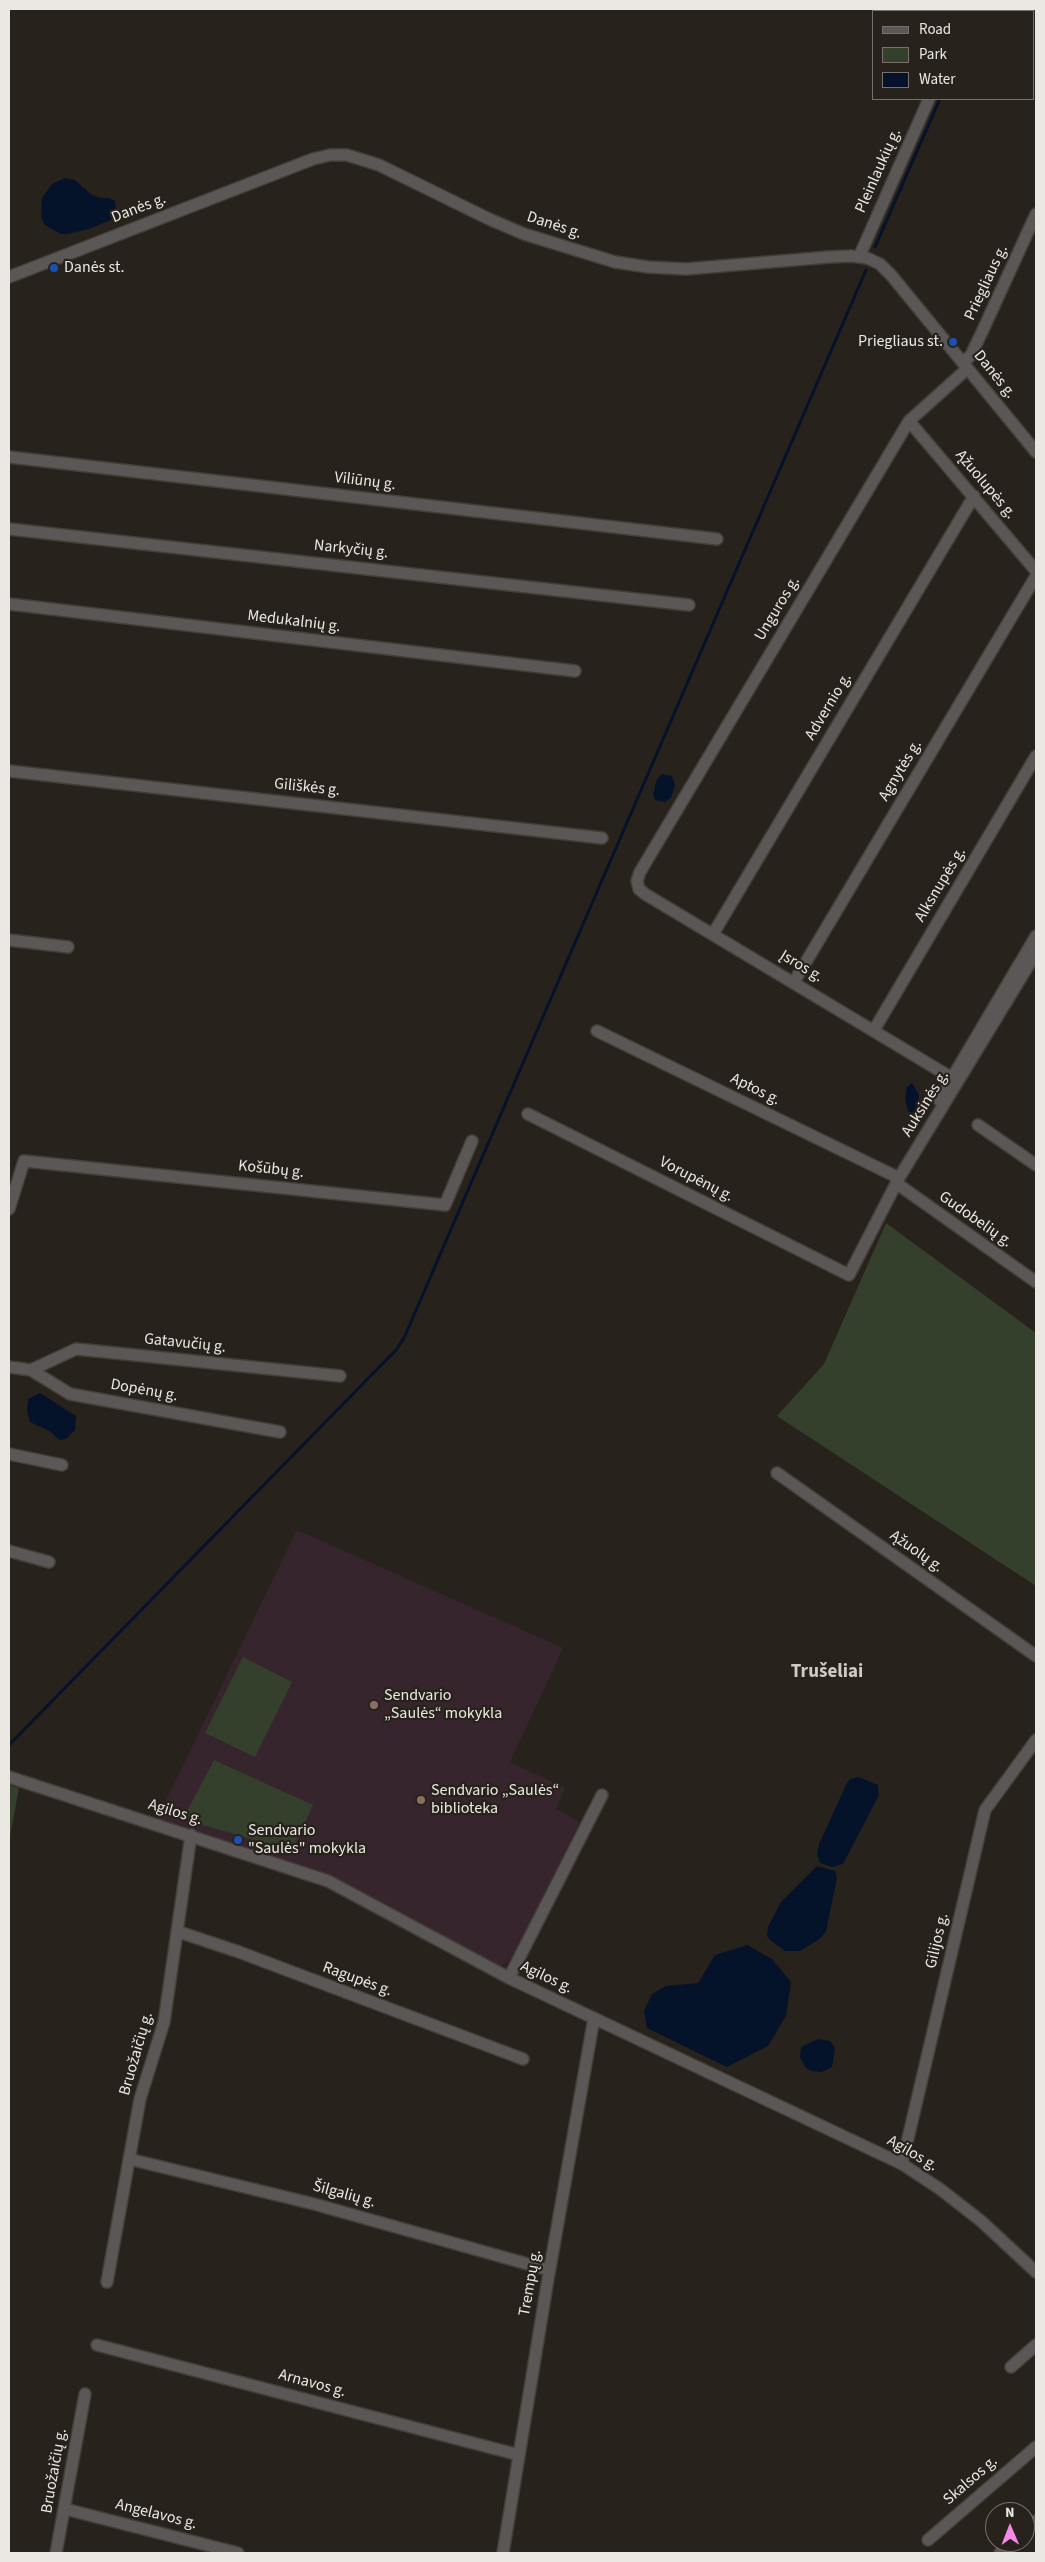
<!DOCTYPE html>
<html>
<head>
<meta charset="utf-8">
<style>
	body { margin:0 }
	#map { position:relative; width:1045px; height:2562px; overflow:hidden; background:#28221c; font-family:"Source Sans 3",sans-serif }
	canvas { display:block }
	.frame { position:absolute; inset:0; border:10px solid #ebe8e3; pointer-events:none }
	.legend { position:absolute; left:872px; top:10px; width:162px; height:90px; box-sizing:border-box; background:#28221c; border:1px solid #76716c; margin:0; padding:6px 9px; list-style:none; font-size:15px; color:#ebe8e3 }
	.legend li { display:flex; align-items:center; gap:10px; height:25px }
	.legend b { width:25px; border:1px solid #76716c }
	.north { position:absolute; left:985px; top:2502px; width:50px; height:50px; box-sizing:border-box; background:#28221c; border:1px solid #76716c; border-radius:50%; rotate:359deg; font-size:14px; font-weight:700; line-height:20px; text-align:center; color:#ebe8e3 }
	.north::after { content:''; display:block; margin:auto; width:18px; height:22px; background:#f987e8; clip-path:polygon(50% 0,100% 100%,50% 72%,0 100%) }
</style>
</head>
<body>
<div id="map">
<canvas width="1045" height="2562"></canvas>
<div class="frame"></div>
<ul class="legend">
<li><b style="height:6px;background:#5c5757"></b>Road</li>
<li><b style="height:14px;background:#343f2c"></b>Park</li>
<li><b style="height:14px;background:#05132a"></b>Water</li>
</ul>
<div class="north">N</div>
</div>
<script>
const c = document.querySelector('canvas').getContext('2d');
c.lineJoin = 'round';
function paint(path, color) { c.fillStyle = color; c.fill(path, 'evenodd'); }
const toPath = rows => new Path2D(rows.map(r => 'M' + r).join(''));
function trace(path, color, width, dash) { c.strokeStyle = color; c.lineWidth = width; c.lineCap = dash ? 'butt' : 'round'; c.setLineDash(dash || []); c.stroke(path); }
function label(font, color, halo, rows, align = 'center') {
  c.font = font + ' "Source Sans 3",sans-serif'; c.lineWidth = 4.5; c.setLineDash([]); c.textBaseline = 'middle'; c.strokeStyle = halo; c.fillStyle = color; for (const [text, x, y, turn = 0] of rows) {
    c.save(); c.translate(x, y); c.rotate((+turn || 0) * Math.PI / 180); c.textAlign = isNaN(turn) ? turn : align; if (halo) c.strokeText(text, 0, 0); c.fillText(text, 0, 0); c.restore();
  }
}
paint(toPath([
	[297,1530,563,1648,510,1762,565,1788,556,1809,580,1822,514,1956,500,1967,392,1907,322,1872,157,1819]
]), '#36252d');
paint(toPath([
	[886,1223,1036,1333,1036,1586,777,1416,824,1364],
	[243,1657,292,1682,255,1757,205,1733],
	[214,1760,313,1805,292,1851,183,1819],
	[9,1785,19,1788,9,1842]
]), '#343f2c');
paint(toPath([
	[65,178,75,180,92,195,101,198,109,198,115,201,116,211,113,219,89,229,68,234,61,234,45,225,41,217,42,198,52,184],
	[662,774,672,776,675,785,671,798,665,802,655,800,653,794,657,779],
	[912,1083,919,1095,918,1108,915,1112,911,1113,908,1111,905,1098,907,1087],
	[40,1393,76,1416,75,1430,66,1439,59,1440,51,1432,30,1422,27,1411,28,1399],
	[858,1777,878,1785,879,1795,843,1864,832,1867,820,1863,817,1855,819,1844,847,1783,850,1779],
	[817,1866,835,1871,837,1878,826,1931,820,1939,800,1951,785,1951,770,1940,767,1936,768,1927,781,1902],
	[747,1945,772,1959,791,1982,786,2016,768,2046,727,2067,647,2028,644,2011,652,1994,666,1986,698,1983,715,1955],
	[818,2039,830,2041,835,2048,832,2067,822,2072,811,2071,806,2068,800,2058,801,2047]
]), '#05132a');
trace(toPath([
	[978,11,979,9],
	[875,247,940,99],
	[9,1745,396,1350,404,1338,866,270]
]), '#05132a', 3);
const minor = toPath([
	[967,11,968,9],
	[859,257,929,99],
	[9,277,313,159,330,155,347,155,379,165,489,219,524,234,615,262,648,267,686,269,829,257,851,256,867,258,880,264,891,275,1036,452],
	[963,363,971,355,982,332,1036,214],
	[909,421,1036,571],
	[9,457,717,539],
	[9,529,689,605],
	[9,604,575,671],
	[9,771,602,838],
	[713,934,974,496],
	[9,940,68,947],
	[794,982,1036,576],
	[874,1030,1036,756],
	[597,1031,899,1178],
	[952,1078,645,894,639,889,637,881,640,872,909,421,967,369],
	[939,1100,1036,936],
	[528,1114,849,1275,899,1178,1036,953],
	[978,1125,1036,1165],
	[896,1183,1036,1282],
	[9,1209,24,1161,445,1205,472,1141],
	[9,1367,31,1370,70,1394,280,1432],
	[31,1370,76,1349,340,1376],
	[9,1454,62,1465],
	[777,1473,1036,1656],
	[9,1551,49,1562],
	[9,1777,328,1881,509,1978,902,2164,940,2189,981,2221,1036,2272],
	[179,1932,239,1952,523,2059],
	[509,1978,602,1795],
	[129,2159,314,2204,549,2270],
	[902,2164,985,1810,1036,1740],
	[107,2282,140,2099,164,2022,191,1835],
	[97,2345,519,2455],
	[1011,2367,1036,2345],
	[65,2509,238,2553],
	[1025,2531,1036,2521],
	[928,2540,1036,2447],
	[56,2553,85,2394],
	[503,2553,547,2285,594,2018],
	[1000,2553,1012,2542]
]);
trace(minor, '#433e38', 14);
trace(minor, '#5c5757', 11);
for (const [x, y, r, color] of [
	[54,268,5,"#1a4fb4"],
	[953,342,5,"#1a4fb4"],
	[374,1705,5,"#8d6e63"],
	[421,1800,5,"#8d6e63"],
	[238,1840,5,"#1a4fb4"]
]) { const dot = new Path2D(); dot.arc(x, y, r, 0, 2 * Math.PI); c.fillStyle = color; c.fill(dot); trace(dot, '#28221c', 2); }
label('16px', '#ebe8e3', '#28221c', [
	["Pleinlaukių g.",879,171,-66],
	["Danės g.",139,209,-21],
	["Danės g.",554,226,18],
	["Priegliaus g.",987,283,-65],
	["Danės g.",994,375,51],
	["Viliūnų g.",365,482,7],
	["Ąžuolupės g.",985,485,50],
	["Narkyčių g.",351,550,6],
	["Unguros g.",778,609,-59],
	["Medukalnių g.",294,622,7],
	["Advernio g.",829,707,-59],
	["Agnytės g.",901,771,-59],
	["Giliškės g.",307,788,6],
	["Alksnupės g.",941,885,-59],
	["Įsros g.",801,967,31],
	["Aptos g.",755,1090,26],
	["Auksinės g.",926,1104,-58],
	["Košūbų g.",271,1170,6],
	["Vorupėnų g.",696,1180,27],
	["Gudobelių g.",975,1220,35],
	["Gatavučių g.",185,1344,6],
	["Dopėnų g.",144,1391,10],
	["Ąžuolų g.",916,1552,35],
	["Agilos g.",175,1813,17],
	["Gilijos g.",938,1941,-77],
	["Agilos g.",546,1978,25],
	["Ragupės g.",357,1980,20],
	["Bruožaičių g.",137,2054,-74],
	["Agilos g.",912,2154,30],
	["Šilgalių g.",344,2195,15],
	["Trempų g.",531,2283,-80],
	["Arnavos g.",312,2384,15],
	["Bruožaičių g.",55,2471,-80],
	["Skalsos g.",971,2481,-41],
	["Angelavos g.",156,2515,14]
]);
label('16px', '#ebe8e3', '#28221c', [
	["Danės st.",64,268],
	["Priegliaus st.",943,342,"right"],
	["Sendvario",384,1696],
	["„Saulės“ mokykla",384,1714],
	["Sendvario „Saulės“",431,1791],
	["biblioteka",431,1809],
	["Sendvario",248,1831],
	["\"Saulės\" mokykla",248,1849]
], 'left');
label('bold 19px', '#d2cac1', '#28221c', [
	["Trušeliai",827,1673]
]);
</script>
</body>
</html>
